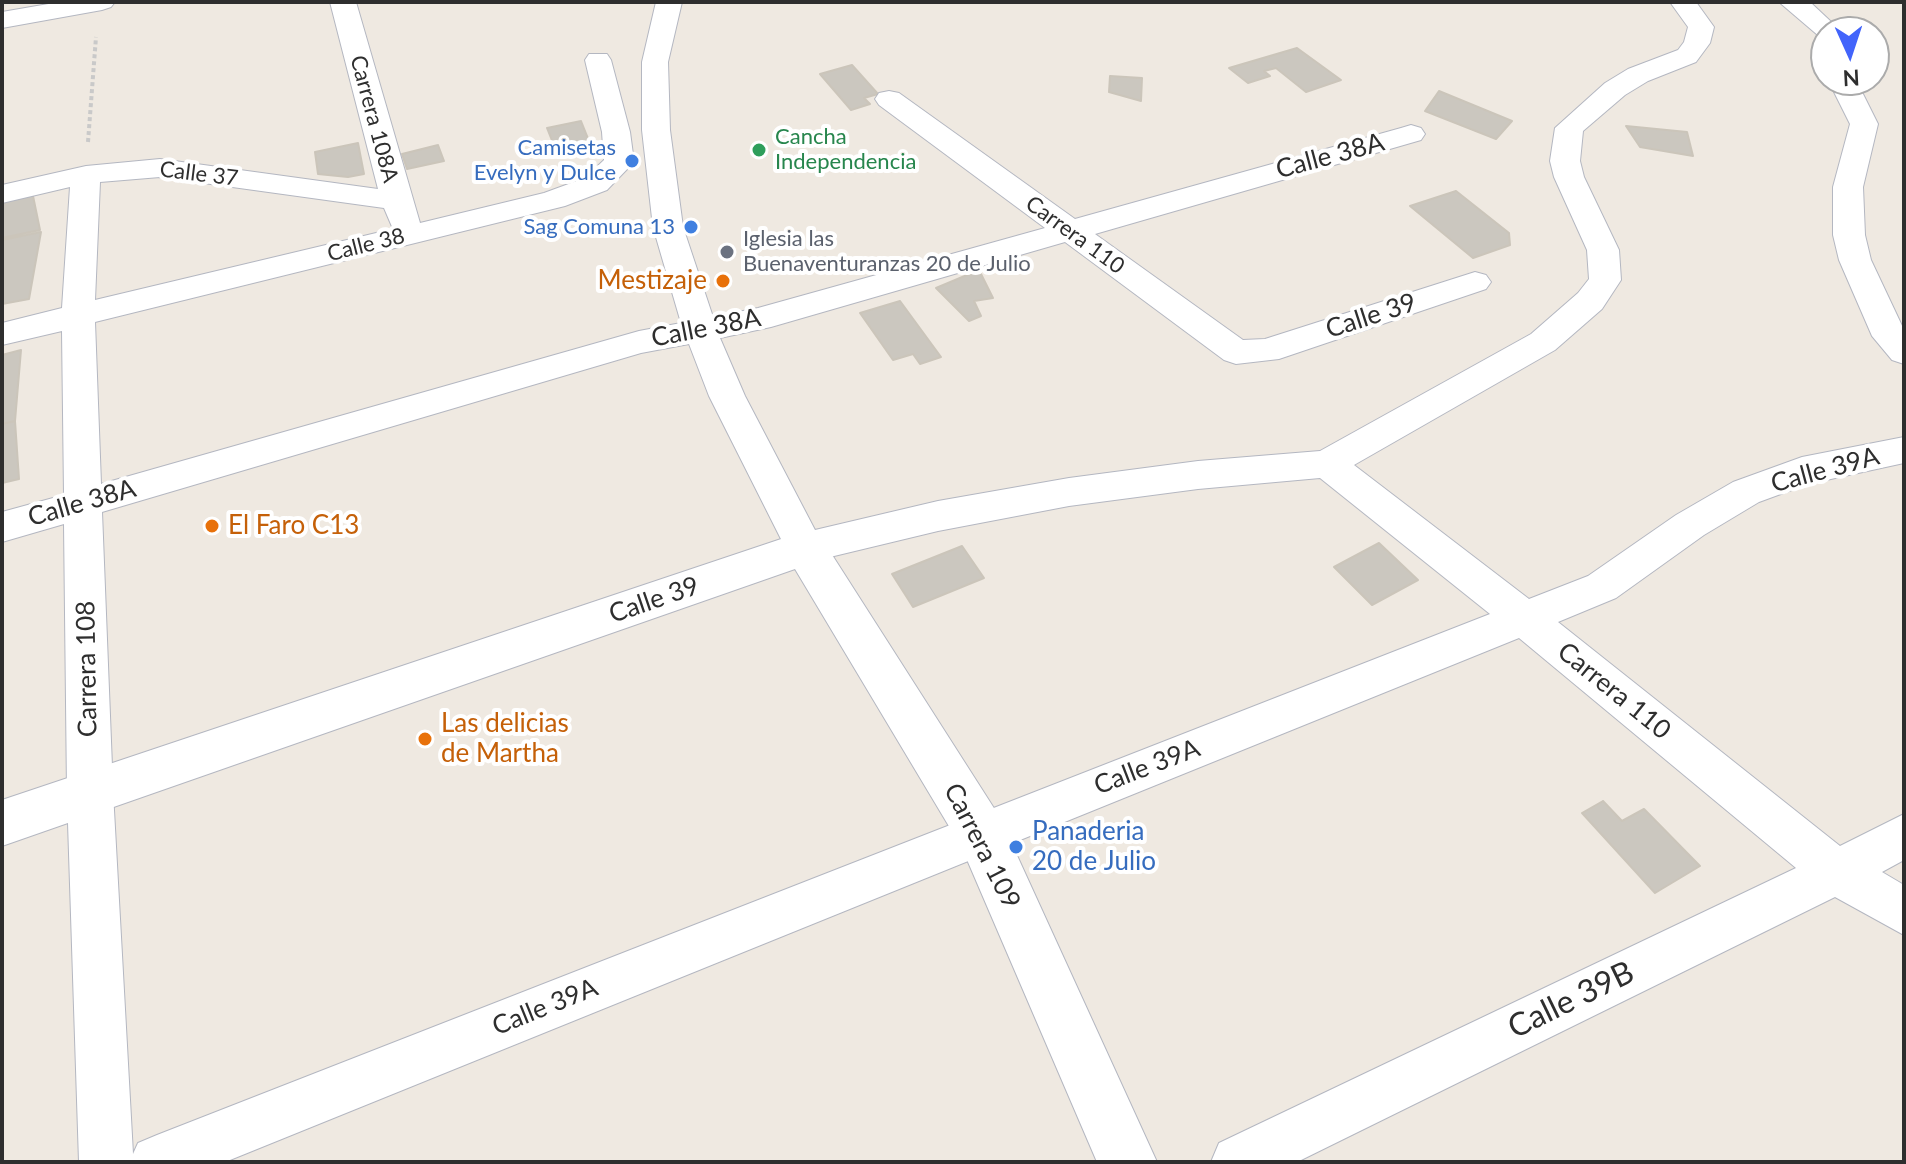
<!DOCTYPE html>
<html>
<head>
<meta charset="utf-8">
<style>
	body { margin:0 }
	#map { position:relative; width:1906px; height:1164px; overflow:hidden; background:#efe9e1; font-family:Lato,sans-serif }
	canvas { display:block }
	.frame { position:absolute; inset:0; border:4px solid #2e2e2e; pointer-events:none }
	.north { position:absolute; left:1810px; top:16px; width:80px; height:80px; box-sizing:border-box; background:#fff; border:2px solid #ababab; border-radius:50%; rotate:177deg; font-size:22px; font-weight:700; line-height:32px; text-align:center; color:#2e2e2e }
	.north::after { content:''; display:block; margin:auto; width:28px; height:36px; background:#4264fb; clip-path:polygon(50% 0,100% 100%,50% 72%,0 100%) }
</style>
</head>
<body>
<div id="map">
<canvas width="1906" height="1164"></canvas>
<div class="frame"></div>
<div class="north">N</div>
</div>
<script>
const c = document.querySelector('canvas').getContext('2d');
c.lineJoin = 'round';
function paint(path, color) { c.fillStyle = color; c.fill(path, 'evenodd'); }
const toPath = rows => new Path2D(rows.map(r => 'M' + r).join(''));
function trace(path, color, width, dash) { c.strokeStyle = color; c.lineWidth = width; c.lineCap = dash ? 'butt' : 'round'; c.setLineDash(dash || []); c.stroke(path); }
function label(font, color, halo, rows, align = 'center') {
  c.font = font + ' Lato,sans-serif'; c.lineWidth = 8; c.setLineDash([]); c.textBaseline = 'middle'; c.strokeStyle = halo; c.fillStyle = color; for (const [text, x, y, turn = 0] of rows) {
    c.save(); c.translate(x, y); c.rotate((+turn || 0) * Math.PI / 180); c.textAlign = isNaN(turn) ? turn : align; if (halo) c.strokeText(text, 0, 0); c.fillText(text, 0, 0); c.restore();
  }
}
const building = toPath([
	[1297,48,1341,80,1306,92,1276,68,1264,71,1270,76,1248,83,1229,68,1297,48],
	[852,65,878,94,864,98,870,104,851,110,820,74,852,65],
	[1110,76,1142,78,1141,101,1109,92,1110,76],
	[1439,91,1512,121,1496,139,1425,111,1439,91],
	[581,121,589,141,555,148,547,128,581,121],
	[1626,126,1687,132,1693,156,1640,147,1626,126],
	[358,143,364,174,348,177,318,174,315,152,358,143],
	[438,145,444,161,407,169,402,154,438,145],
	[32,191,40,230,2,238,2,200,32,191],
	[1456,191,1509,233,1510,245,1473,258,1410,206,1456,191],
	[41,232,29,299,2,304,2,240,41,232],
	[979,270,993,298,974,301,981,316,969,321,936,288,979,270],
	[900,301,941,357,920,364,913,354,893,360,860,313,900,301],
	[21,350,15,421,2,424,2,355,21,350],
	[15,421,19,479,2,483,2,424,15,421],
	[1379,543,1418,580,1372,605,1334,567,1379,543],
	[962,546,984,578,913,607,892,574,962,546],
	[1603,801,1622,821,1644,809,1700,866,1655,893,1582,813,1603,801]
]);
paint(building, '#cbc7bf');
trace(building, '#cbc5ba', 2);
const street = toPath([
	[60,2,115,2,111,7,102,10,2,28,2,12,60,2],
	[330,2,356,2,420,223,544,193,585,178,604,160,602,132,585,60,589,54,607,54,611,60,630,132,634,162,607,190,565,206,95,322,101,484,639,331,681,323,653,227,642,130,642,62,656,2,682,2,668,62,670,130,683,227,713,317,758,308,1045,228,879,105,875,99,879,93,889,91,899,93,1075,219,1401,128,1411,125,1421,128,1425,134,1421,140,1095,234,1243,340,1265,339,1475,272,1486,275,1491,282,1486,289,1279,359,1236,364,1224,360,1065,242,771,327,720,338,745,396,815,530,938,501,1069,478,1198,461,1320,451,1531,334,1578,293,1589,279,1587,250,1554,177,1550,161,1555,128,1605,83,1628,69,1678,50,1684,42,1688,27,1670,2,1696,2,1714,27,1710,43,1696,62,1648,81,1625,95,1583,131,1580,161,1584,177,1619,250,1621,280,1602,309,1555,350,1354,465,1529,599,1588,576,1676,515,1733,482,1802,457,1904,437,1904,463,1808,484,1759,502,1704,535,1616,598,1558,622,1840,846,1904,814,1904,860,1882,872,1904,885,1904,935,1835,897,1297,1162,1211,1162,1219,1143,1796,868,1519,638,225,1162,79,1162,67,792,64,524,2,542,2,512,64,495,62,331,2,345,2,323,62,308,70,187,2,203,2,185,86,166,160,159,378,189,330,2],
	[160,177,384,208,393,229,95,300,100,182,160,177],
	[689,344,709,396,791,559,805,563,938,531,1069,506,1198,489,1320,478,1490,614,157,1135,138,1143,133,1154,113,792,102,512,641,353,689,344],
	[1779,2,1810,2,1842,32,1826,32,1826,39,1820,37,1779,2],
	[1828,80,1856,80,1878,124,1863,187,1865,235,1871,260,1904,330,1904,364,1892,360,1872,336,1839,260,1833,235,1833,187,1850,124,1828,80]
]);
const secondary = toPath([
	[805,531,820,536,999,816,1157,1162,1097,1162,962,848,795,569,2,846,2,800,805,531]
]);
trace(street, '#b4b7c1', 2);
trace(secondary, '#b4b7c1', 2);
trace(toPath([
	[88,142,96,37]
]), '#c9c9c9', 4, [4, 3]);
paint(street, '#fff');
paint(secondary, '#fff');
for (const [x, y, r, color] of [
	[759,150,8,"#2e9e5b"],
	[632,161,8,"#3f7fe0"],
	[691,227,8,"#3f7fe0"],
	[727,252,8,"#6b7280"],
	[723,281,8,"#e8710a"],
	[212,526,8,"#e8710a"],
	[425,739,8,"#e8710a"],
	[1016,847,8,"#3f7fe0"]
]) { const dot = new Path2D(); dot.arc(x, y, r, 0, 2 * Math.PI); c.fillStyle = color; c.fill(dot); trace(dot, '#fff', 3); }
label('22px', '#2e2e2e', '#fff', [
	["Carrera 108A",374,119,75],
	["Calle 37",199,174,7],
	["Carrera 110",1075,235,36],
	["Calle 38",366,245,-14]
]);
label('22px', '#27864d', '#fff', [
	["Cancha",775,137],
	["Independencia",775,162]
], 'left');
label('22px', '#366cbe', '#fff', [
	["Camisetas",616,148],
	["Evelyn y Dulce",616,173],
	["Sag Comuna 13",675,227]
], 'right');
label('22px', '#5b616d', '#fff', [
	["Iglesia las",743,239],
	["Buenaventuranzas 20 de Julio",743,264]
], 'left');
label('26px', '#2e2e2e', '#fff', [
	["Calle 38A",1330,156,-15],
	["Calle 39",1371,316,-18],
	["Calle 38A",706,328,-11],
	["Calle 39A",1825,470,-15],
	["Calle 38A",82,503,-16],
	["Calle 39",654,600,-19],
	["Carrera 108",87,669,-91],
	["Carrera 110",1614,691,39],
	["Calle 39A",1147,767,-21],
	["Carrera 109",982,846,63],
	["Calle 39A",545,1007,-22]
]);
label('26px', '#c56008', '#fff', [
	["Mestizaje",707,281,"right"],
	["El Faro C13",228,526],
	["Las delicias",441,724],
	["de Martha",441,754]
], 'left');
label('26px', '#366cbe', '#fff', [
	["Panaderia",1032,832],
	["20 de Julio",1032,862]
], 'left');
label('32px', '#2e2e2e', '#fff', [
	["Calle 39B",1571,1000,-26]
]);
</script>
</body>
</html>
